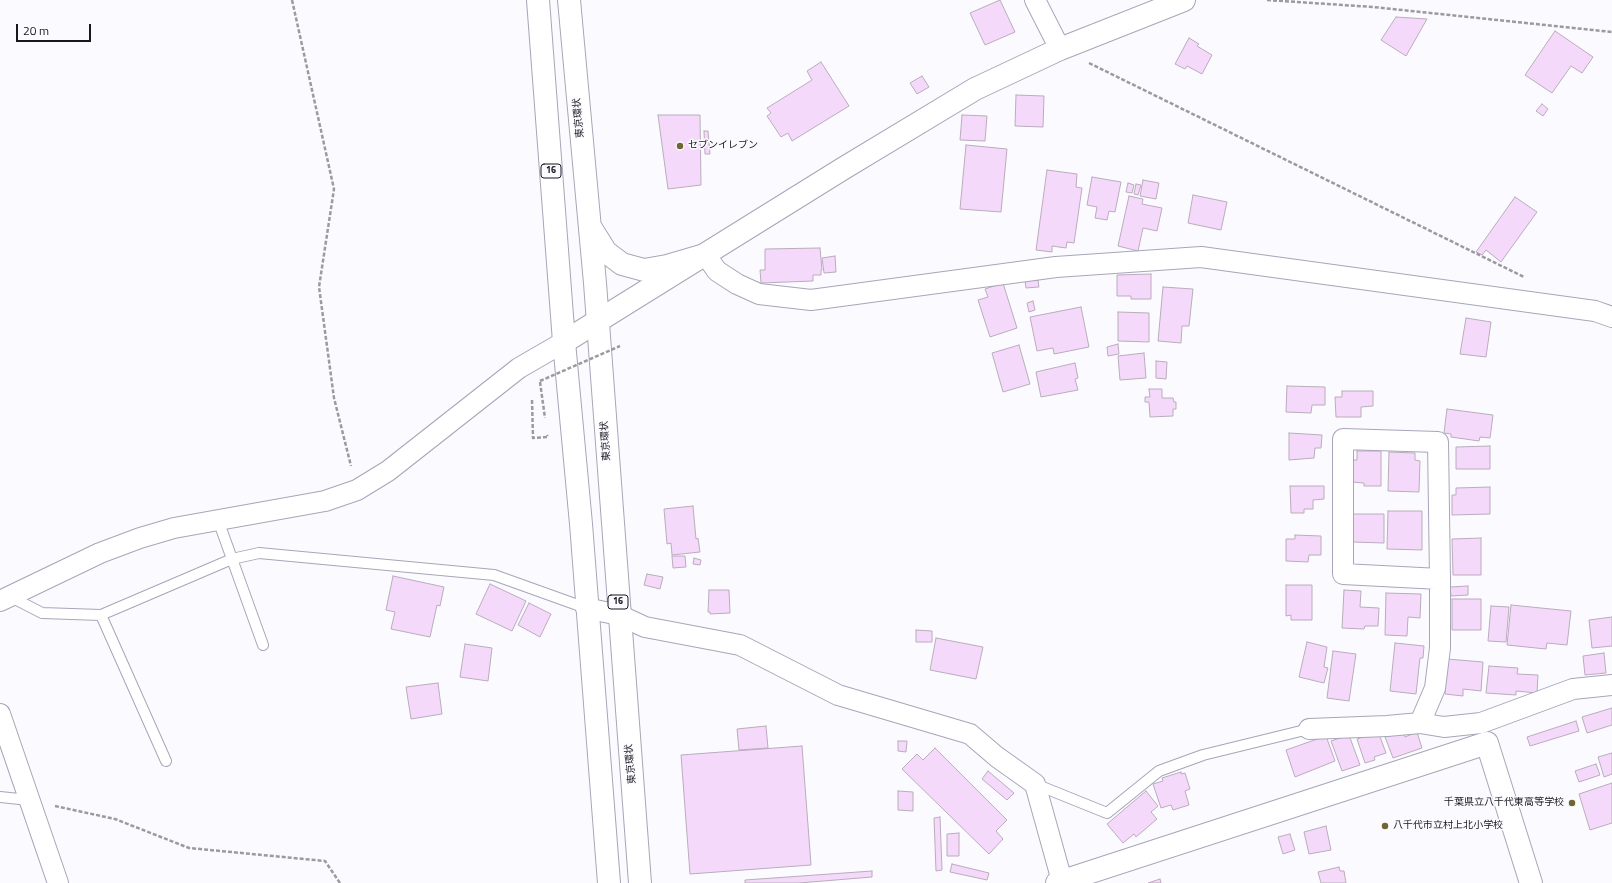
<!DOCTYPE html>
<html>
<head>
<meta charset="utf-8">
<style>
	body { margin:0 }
	#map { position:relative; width:1612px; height:883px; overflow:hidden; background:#fbfbff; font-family:"Titillium Web",sans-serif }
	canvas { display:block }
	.scale { position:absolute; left:16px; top:24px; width:75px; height:18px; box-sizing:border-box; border:2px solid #17171e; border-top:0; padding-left:5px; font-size:12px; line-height:14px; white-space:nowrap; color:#17171e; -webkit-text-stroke:3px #fbfbff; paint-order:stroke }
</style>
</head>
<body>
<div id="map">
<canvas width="1612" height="883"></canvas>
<div class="scale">20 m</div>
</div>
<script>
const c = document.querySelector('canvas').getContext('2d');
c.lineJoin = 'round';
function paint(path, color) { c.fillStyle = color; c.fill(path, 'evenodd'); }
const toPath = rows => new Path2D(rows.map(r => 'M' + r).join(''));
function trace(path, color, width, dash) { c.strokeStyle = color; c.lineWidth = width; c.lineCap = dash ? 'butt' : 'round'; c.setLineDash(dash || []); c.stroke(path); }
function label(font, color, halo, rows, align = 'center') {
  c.font = font + ' "Titillium Web","Noto Sans JP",sans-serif'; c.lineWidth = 3; c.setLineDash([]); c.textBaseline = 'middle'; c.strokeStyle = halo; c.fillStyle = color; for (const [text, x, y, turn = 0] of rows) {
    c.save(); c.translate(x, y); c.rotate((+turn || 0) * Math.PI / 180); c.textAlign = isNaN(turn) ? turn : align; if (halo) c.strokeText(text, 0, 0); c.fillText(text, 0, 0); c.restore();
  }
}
const building = toPath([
	[1000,0,1015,32,985,45,970,13,1000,0],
	[1396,17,1427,19,1406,56,1381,40,1396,17],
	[1555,31,1593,57,1582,73,1571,66,1552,93,1525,75,1555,31],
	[1189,38,1199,44,1197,46,1212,55,1202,74,1187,66,1185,69,1175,64,1189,38],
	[821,62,849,106,792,141,788,133,781,137,767,116,771,113,767,108,812,80,807,71,821,62],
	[922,76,929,87,917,94,910,83,922,76],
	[1016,95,1044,96,1043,127,1015,126,1016,95],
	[1542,104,1548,109,1543,116,1536,111,1542,104],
	[658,115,700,115,701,185,668,189,658,115],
	[962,115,987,116,985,141,960,140,962,115],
	[704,131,708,131,710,154,705,154,704,131],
	[966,145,1007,149,1001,212,960,209,966,145],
	[1047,170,1077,174,1076,187,1082,188,1074,243,1067,242,1066,248,1052,246,1052,252,1036,250,1047,170],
	[1092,177,1121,182,1115,212,1109,211,1107,220,1095,218,1097,207,1087,205,1092,177],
	[1143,180,1159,183,1156,199,1140,196,1143,180],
	[1128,183,1134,185,1132,193,1126,192,1128,183],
	[1136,184,1141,185,1138,195,1134,194,1136,184],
	[1193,195,1227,202,1221,230,1188,223,1193,195],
	[1129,196,1143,199,1142,204,1162,208,1157,231,1143,228,1138,251,1118,246,1129,196],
	[1515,197,1537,212,1511,248,1501,262,1486,250,1482,255,1476,252,1515,197],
	[820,248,822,270,821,270,821,275,813,275,813,281,761,283,760,270,765,270,765,249,820,248],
	[835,256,836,272,824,273,822,258,835,256],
	[1151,274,1151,299,1131,299,1131,296,1117,296,1117,275,1151,274],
	[1038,280,1039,287,1026,288,1025,281,1038,280],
	[1003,283,1017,328,990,337,978,300,988,297,985,289,1003,283],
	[1163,287,1193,289,1189,326,1182,326,1181,343,1158,341,1163,287],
	[1033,301,1035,310,1029,312,1027,303,1033,301],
	[1081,307,1089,347,1054,354,1053,348,1037,351,1030,317,1081,307],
	[1118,312,1149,313,1149,342,1118,341,1118,312],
	[1466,318,1491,322,1486,357,1460,354,1466,318],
	[1118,344,1119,354,1108,356,1107,347,1118,344],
	[1019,345,1030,384,1003,392,992,353,1019,345],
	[1144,353,1146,378,1120,380,1118,356,1144,353],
	[1156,361,1167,362,1166,379,1156,378,1156,361],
	[1075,363,1078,378,1075,379,1078,390,1041,397,1036,372,1075,363],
	[1287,386,1325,387,1325,405,1312,405,1311,413,1286,412,1287,386],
	[1149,389,1162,389,1162,398,1173,398,1174,402,1176,402,1176,409,1173,409,1173,416,1150,417,1149,402,1145,402,1145,397,1150,397,1149,389],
	[1342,391,1373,391,1373,406,1361,407,1361,417,1336,417,1335,397,1342,397,1342,391],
	[1447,409,1493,415,1490,438,1480,437,1479,441,1451,437,1451,434,1444,433,1447,409],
	[1289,433,1322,435,1321,448,1315,448,1314,458,1289,460,1289,433],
	[1490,446,1490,469,1456,469,1456,447,1490,446],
	[1357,451,1381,451,1381,486,1364,486,1364,483,1351,482,1351,460,1357,460,1357,451],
	[1389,452,1415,453,1415,460,1420,461,1419,492,1388,491,1389,452],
	[1290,486,1324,486,1324,499,1313,500,1313,509,1304,509,1304,513,1291,513,1290,486],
	[1490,487,1490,514,1452,515,1452,495,1456,495,1456,488,1490,487],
	[693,506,696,539,698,538,700,552,672,555,671,543,667,544,664,509,693,506],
	[1388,511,1422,511,1422,550,1387,549,1388,511],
	[1350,514,1384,514,1384,543,1352,542,1350,514],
	[1295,535,1321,536,1321,555,1309,555,1308,562,1286,561,1286,539,1295,539,1295,535],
	[1481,538,1481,575,1453,575,1452,539,1481,538],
	[672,556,685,556,686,567,673,568,672,556],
	[694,558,701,560,700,565,693,564,694,558],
	[647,574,663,577,660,589,644,585,647,574],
	[393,576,444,587,440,606,437,605,430,637,391,629,395,612,386,610,393,576],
	[490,584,526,601,512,631,476,614,490,584],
	[1286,585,1312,585,1312,620,1291,620,1291,615,1286,616,1286,585],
	[1468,586,1468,595,1451,596,1450,587,1468,586],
	[709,590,729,590,730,613,710,614,710,612,708,612,709,590],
	[1344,590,1361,591,1360,607,1379,608,1378,626,1365,626,1364,629,1342,628,1344,590],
	[1386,593,1421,594,1420,618,1408,617,1407,636,1385,635,1386,593],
	[1452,599,1481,599,1481,630,1452,630,1452,599],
	[529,603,551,614,540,637,518,625,529,603],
	[1511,605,1571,611,1567,645,1547,643,1546,649,1507,645,1511,605],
	[1491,606,1509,607,1506,642,1488,641,1491,606],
	[1612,617,1612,646,1592,648,1589,620,1612,617],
	[916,630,932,631,932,642,916,642,916,630],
	[936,638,983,647,976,679,930,670,936,638],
	[1307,642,1327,647,1324,667,1328,668,1324,683,1299,677,1307,642],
	[1395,643,1424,646,1423,658,1420,658,1416,694,1390,691,1395,643],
	[465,644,492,648,488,681,460,677,465,644],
	[1333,651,1356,654,1349,701,1327,698,1333,651],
	[1604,653,1606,673,1585,675,1583,656,1604,653],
	[1447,659,1483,662,1481,691,1463,689,1463,696,1445,694,1447,659],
	[1489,666,1518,668,1517,674,1538,675,1537,693,1516,691,1516,695,1486,693,1489,666],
	[438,683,442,714,411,719,406,687,438,683],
	[1612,708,1612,725,1587,733,1582,717,1612,708],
	[1576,721,1579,731,1530,746,1527,737,1576,721],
	[766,726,768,748,739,750,737,729,766,726],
	[1403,732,1405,737,1417,732,1422,748,1393,758,1385,737,1403,732],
	[1379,734,1386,753,1374,757,1375,760,1365,763,1357,739,1369,735,1370,737,1379,734],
	[1349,735,1360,765,1342,771,1331,741,1349,735],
	[1326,736,1335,761,1295,777,1286,750,1326,736],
	[898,741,907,741,906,752,898,751,898,741],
	[802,746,811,865,690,874,681,755,802,746],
	[935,748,1007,820,996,831,1003,839,989,854,902,769,917,754,923,760,935,748],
	[1612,753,1612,774,1604,777,1598,757,1612,753],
	[1596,764,1600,775,1579,782,1575,771,1596,764],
	[988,771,1014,793,1007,800,982,779,988,771],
	[1181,772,1181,774,1185,773,1190,789,1185,791,1189,805,1173,810,1171,805,1161,808,1153,784,1163,781,1162,778,1181,772],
	[1612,783,1612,823,1590,830,1579,794,1612,783],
	[898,791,913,792,913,811,898,810,898,791],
	[1146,791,1158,806,1151,812,1157,819,1136,837,1134,834,1123,843,1107,824,1146,791],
	[940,817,942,870,936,871,934,818,940,817],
	[1326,826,1331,850,1309,854,1304,832,1326,826],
	[959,833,959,856,947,856,947,834,959,833],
	[1290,834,1295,850,1283,854,1278,837,1290,834],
	[952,864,989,873,987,880,950,872,952,864],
	[1339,867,1340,871,1344,871,1346,883,1321,883,1318,872,1339,867],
	[872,871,872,877,799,883,745,883,745,880,872,871],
	[1160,879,1161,883,1148,883,1160,879]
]);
paint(building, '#f5d9fa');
trace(building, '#baacbc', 1);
const lane = toPath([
	[218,520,263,645],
	[9,596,42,613,101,615,232,559,259,553,494,575,586,608],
	[101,615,166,761],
	[1035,784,1107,813,1159,771,1203,755,1309,729],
	[0,797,29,800]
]);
const street = toPath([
	[1035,0,1060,49],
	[705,254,717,271,737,284,759,294,811,300,1056,267,1201,257,1595,311,1612,317],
	[0,601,100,553,140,538,174,528,325,501,357,490,388,471,519,368,564,342],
	[586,608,619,615,645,627,740,645,838,695,970,734,997,757,1035,784,1062,881],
	[0,714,58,883],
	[1420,723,1435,688,1440,648,1440,579,1438,442,1343,439,1343,574,1440,579],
	[1309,729,1387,726,1420,723,1444,727,1481,723,1573,689,1612,685]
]);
const secondary = toPath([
	[564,342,844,168,975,89,1060,49,1184,0],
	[1057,883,1487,743,1531,883]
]);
const highway = toPath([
	[538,0,564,342,581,524,609,883],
	[569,0,595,283,640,883],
	[591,228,606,252,622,264,644,270,667,266,701,256]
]);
trace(lane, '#a6a6b9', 12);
trace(street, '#a6a6b9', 22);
trace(secondary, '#a6a6b9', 24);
trace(highway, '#a6a6b9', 24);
trace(toPath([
	[292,0,334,189,319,287,334,398,351,466],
	[1267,0,1373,7,1612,32],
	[1089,63,1524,277],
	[540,382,545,418],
	[532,400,533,438,548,437,547,435],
	[55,806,115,819,189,848,325,861,340,883]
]), '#9a9a9f', 2.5, [4, 2]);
trace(lane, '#fff', 10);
trace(street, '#fff', 20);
trace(secondary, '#fff', 22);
trace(highway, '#fff', 22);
trace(toPath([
	[540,381,620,346]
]), '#9a9a9f', 2.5, [4, 2]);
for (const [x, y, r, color] of [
	[680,146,4,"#6f6633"],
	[1572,803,4,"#6f6633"],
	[1385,826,4,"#6f6633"]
]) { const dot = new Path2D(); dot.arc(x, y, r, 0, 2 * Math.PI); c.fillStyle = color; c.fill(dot); trace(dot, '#fbfbff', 1.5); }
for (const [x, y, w] of [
	[551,171,20],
	[618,602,20]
]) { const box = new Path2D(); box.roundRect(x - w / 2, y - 7, w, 14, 3); c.fillStyle = '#fbfbff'; c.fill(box); trace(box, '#17171e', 1); }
label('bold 9px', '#17171e', null, [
	["16",551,171],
	["16",618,602]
]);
label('10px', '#17171e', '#fbfbff', [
	["東京環状",579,118,-95],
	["東京環状",606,441,-94],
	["東京環状",631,764,-95]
]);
label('10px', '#17171e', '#fbfbff', [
	["セブンイレブン",688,146],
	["千葉県立八千代東高等学校",1564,803,"right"],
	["八千代市立村上北小学校",1393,826]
], 'left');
</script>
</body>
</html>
